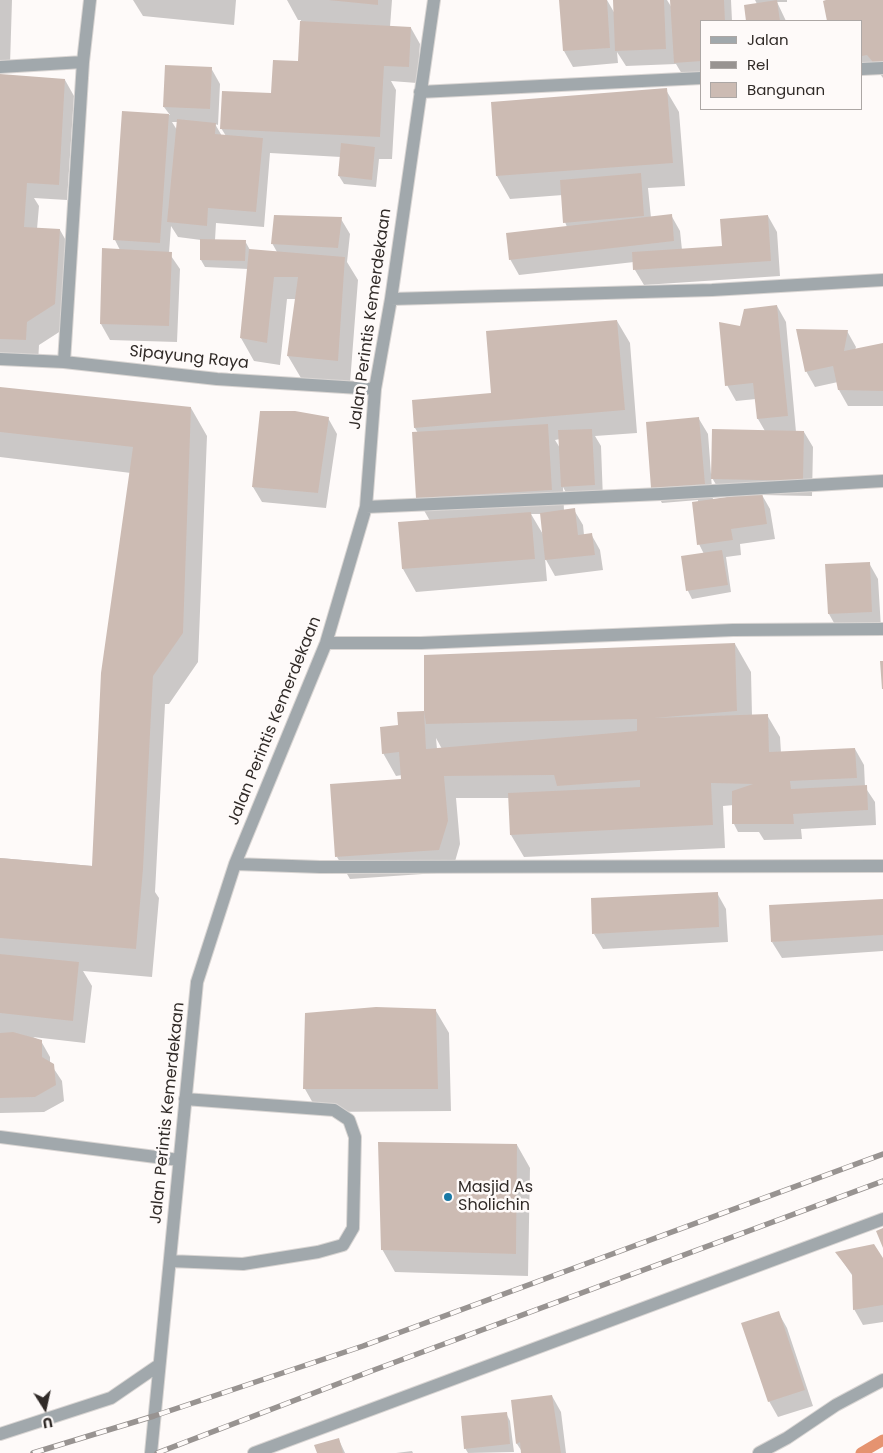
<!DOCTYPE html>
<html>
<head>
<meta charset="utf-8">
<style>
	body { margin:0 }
	#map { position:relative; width:883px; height:1453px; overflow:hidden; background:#fefaf9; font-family:Poppins,sans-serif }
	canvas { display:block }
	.legend { position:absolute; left:700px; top:20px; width:162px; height:90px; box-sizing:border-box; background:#fefaf9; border:1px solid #aca7a5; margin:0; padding:6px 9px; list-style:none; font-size:15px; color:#312b28 }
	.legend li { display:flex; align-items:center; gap:10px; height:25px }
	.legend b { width:25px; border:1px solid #aca7a5 }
	.north { position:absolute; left:20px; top:1383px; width:50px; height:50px; -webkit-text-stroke:4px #fefaf9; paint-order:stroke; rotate:170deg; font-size:14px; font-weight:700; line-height:20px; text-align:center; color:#312b28 }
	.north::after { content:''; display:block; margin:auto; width:18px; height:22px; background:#312b28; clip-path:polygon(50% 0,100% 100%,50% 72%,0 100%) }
</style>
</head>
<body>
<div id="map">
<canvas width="883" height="1453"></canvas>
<ul class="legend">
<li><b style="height:6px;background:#a1a8ac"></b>Jalan</li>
<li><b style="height:6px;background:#989391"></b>Rel</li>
<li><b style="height:14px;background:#ccbbb3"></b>Bangunan</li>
</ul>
<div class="north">U</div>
</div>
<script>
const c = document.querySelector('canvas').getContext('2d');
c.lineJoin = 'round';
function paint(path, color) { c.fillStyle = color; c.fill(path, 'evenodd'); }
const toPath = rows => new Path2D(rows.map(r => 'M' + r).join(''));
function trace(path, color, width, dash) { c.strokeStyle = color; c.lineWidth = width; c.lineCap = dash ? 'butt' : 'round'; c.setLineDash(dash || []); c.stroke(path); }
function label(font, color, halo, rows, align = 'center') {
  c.font = font + ' Poppins,sans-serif'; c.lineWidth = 5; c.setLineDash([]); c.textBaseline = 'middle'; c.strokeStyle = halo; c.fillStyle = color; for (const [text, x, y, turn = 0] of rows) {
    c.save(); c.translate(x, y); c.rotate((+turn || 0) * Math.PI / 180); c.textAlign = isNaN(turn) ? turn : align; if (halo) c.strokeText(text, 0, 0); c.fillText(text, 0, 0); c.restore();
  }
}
paint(toPath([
	[0,0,12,0,10,65,0,65],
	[133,0,236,0,234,25,143,16],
	[287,0,392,0,390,27,411,28,420,44,417,83,391,81,396,90,392,159,379,159,376,187,344,184,339,176,341,157,270,153,264,227,216,223,215,240,245,241,250,250,277,252,272,243,341,219,350,234,347,262,358,280,350,383,301,378,288,356,296,299,287,299,280,365,254,361,241,338,248,269,205,267,201,260,201,240,178,237,171,226,169,253,180,269,177,342,110,340,101,324,120,250,115,240,123,112,170,115,164,107,211,68,220,84,218,125,215,124,222,136,226,136,221,128,272,95,299,61,301,20,298,20],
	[172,122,178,122,177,130],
	[607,0,615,14,614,0,667,0,672,8,671,0,731,0,732,21,702,21,702,78,685,79,676,64,626,66,617,52,618,63,573,67,564,51,560,1],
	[755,0,787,0,787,2,777,2,786,21,747,21,745,6,757,4],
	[829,0,883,0,883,78,877,70,862,73,862,21,828,21,825,2],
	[0,76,65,80,74,96,67,200,34,198,39,206,37,229,60,230,73,253,67,327,39,345,38,363,0,360],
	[666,90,679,112,685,186,648,188,651,218,671,215,680,231,682,250,723,247,768,216,777,232,780,276,644,285,635,270,634,262,519,275,510,259,567,227,565,222,563,195,510,199,497,176,492,103],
	[777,306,786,322,796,432,804,432,813,447,812,496,762,495,770,509,775,539,740,544,741,555,726,557,731,592,692,599,688,591,682,557,704,554,699,544,698,500,662,503,653,488,699,419,708,434,711,474,765,431,758,419,756,399,736,401,727,385,741,327],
	[711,476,722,495,740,496,713,500],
	[617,321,630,343,637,433,595,436,601,446,603,500,571,502,563,487,564,511,574,510,583,525,584,535,591,534,600,550,603,570,555,576,545,558,547,581,416,592,403,569,400,523,430,521,417,498,413,434,418,433,415,428,414,401,493,395],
	[560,439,560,448,555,440],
	[531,514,541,514,544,536],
	[847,331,856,347,855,350,883,345,883,406,848,406,839,390,838,382,815,387,806,371],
	[0,388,191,408,207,436,198,662,169,704,165,704,155,892,159,898,152,977,83,971,92,986,85,1043,33,1037,41,1041,50,1057,50,1063,62,1081,64,1101,44,1112,0,1113,0,858,93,866,131,473,0,457],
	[328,418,337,434,326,508,262,502,253,487],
	[869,563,878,579,881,628,838,630,829,614,827,565],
	[735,644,751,672,752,716,767,715,780,737,781,753,855,749,864,765,865,787,875,802,876,825,801,829,802,839,764,840,759,832,738,832,734,824,734,805,723,806,725,848,524,857,511,835,509,798,456,798,460,844,452,872,350,879,337,857,402,780,402,775,396,776,383,753,399,726,398,713,425,712],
	[436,738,442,749,437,749],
	[717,893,726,909,728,942,603,949,594,934],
	[883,900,883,951,782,958,772,942],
	[436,1011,449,1033,451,1111,318,1112,305,1089,306,1014],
	[517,1145,530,1168,528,1276,395,1272,382,1249],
	[837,1253,883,1260,883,1322,863,1325,854,1309,854,1278],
	[778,1312,787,1328,813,1406,778,1417,769,1401],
	[552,1396,561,1412,566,1453,523,1453,517,1444,512,1401],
	[506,1413,510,1421,514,1452,468,1453,465,1448],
	[339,1440,345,1453,318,1453],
	[412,1451,413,1453,396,1453]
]), '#0003');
trace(toPath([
	[861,1453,883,1440]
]), '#e59370', 11);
paint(toPath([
	[328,0,378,0,378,5],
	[559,0,607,0,610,48,563,51],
	[613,0,664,0,666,49,615,51],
	[670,0,724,0,725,21,702,21,702,61,674,63],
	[777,0,780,21,746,21,744,5],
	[826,0,883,0,883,66,877,67,867,55,862,56,862,21,827,21,823,1],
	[300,21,411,27,409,67,384,66,380,137,220,129,222,91,271,93,273,60,298,61],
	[165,65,212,67,210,109,163,107],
	[0,74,65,79,59,185,27,183,24,227,60,229,55,304,27,322,26,340,0,339],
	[667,88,673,163,496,176,491,102],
	[122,111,169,114,160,243,113,240],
	[177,119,216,123,215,134,263,138,256,212,208,208,207,226,167,222],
	[341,143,375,147,372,180,338,176],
	[641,173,644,216,563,223,560,180],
	[672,214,674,241,509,260,506,233],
	[274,215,342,217,338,248,271,244],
	[768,215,771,261,633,270,632,252,722,246,720,219],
	[200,239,246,240,245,261,200,260],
	[102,248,172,252,169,326,100,324],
	[249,249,345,257,338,361,287,356,298,277,274,277,267,343,240,338],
	[777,305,788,416,757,419,753,383,725,386,719,322,740,326,744,309],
	[617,320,625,410,414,428,412,400,491,393,486,331],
	[796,329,848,330,844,351,883,343,883,391,838,390,833,366,805,372],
	[0,387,191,407,183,633,153,676,143,869,136,949,0,938,0,858,92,866,101,673,133,447,0,432],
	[260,411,295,411,329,417,318,493,252,487],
	[699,417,705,484,651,488,646,422],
	[548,424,552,490,416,498,412,432],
	[592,429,595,485,561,487,558,430],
	[712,429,804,431,803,481,711,479],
	[762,492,767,524,731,529,733,540,697,545,692,502],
	[575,508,578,535,592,533,595,555,545,560,540,513],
	[531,512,535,559,402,569,398,522],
	[722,550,728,585,686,591,681,556],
	[870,562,872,612,828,614,825,564],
	[735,643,737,711,654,718,768,714,769,752,855,748,857,778,790,781,791,789,867,785,868,810,793,814,794,824,732,824,732,791,753,784,711,783,713,825,510,835,508,793,640,787,640,780,557,786,554,775,444,776,448,821,439,850,335,857,330,784,401,779,399,752,382,754,380,727,398,725,397,712,424,711,424,655],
	[424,711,426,724,637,719,637,731,426,749],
	[880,661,883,661,883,689,882,689],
	[718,892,719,927,592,934,591,898],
	[883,899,883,935,771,942,769,905],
	[0,954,79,962,73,1021,0,1013],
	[376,1007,436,1009,438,1089,303,1089,305,1013],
	[13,1032,42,1040,42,1057,54,1064,56,1085,35,1097,0,1098,0,1033],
	[378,1142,517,1144,516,1254,381,1250],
	[883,1228,883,1248,876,1231],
	[874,1244,883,1258,883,1305,853,1310,852,1274,835,1252],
	[779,1311,805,1390,768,1402,741,1323],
	[552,1395,561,1453,521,1453,520,1442,516,1444,511,1400],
	[507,1412,510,1444,464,1449,461,1416],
	[339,1438,343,1453,317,1453,314,1445]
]), '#ccbbb3');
const minor = toPath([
	[0,67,83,62],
	[862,69,883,68],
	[420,92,702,78],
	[391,299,712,290,883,280],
	[0,359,64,362,217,379,375,389],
	[64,362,83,62,90,0],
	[366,507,661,494,883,481],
	[326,643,421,643,733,630,883,629],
	[235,864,320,867,883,866],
	[0,1137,179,1160],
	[170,1261,243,1264,318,1252,343,1245,353,1228,355,1137,349,1120,334,1110,185,1099],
	[0,1434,111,1398,159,1365],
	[151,1453,197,982,235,864,326,643,366,507,375,389,391,299,434,0],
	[254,1453,883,1219],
	[759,1453,787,1438,836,1405,883,1380]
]);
trace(minor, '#d9d5d3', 14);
trace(minor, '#a1a8ac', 12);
const rail = toPath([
	[33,1453,154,1416,363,1346,883,1154],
	[157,1453,374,1370,883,1181]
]);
trace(rail, '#989391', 5.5);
trace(rail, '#fefaf9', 4, [11]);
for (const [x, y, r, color] of [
	[448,1197,5,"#1878a5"]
]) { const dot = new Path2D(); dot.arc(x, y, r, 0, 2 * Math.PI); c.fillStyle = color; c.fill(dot); trace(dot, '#fefaf9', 2); }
label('16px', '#312b28', '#fefaf9', [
	["Jalan Perintis Kemerdekaan",371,319,-82],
	["Sipayung Raya",189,358,6],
	["Jalan Perintis Kemerdekaan",275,721,-68],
	["Jalan Perintis Kemerdekaan",168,1113,-84]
]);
label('16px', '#312b28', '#fefaf9', [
	["Masjid As",458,1188],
	["Sholichin",458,1206]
], 'left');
</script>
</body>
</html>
